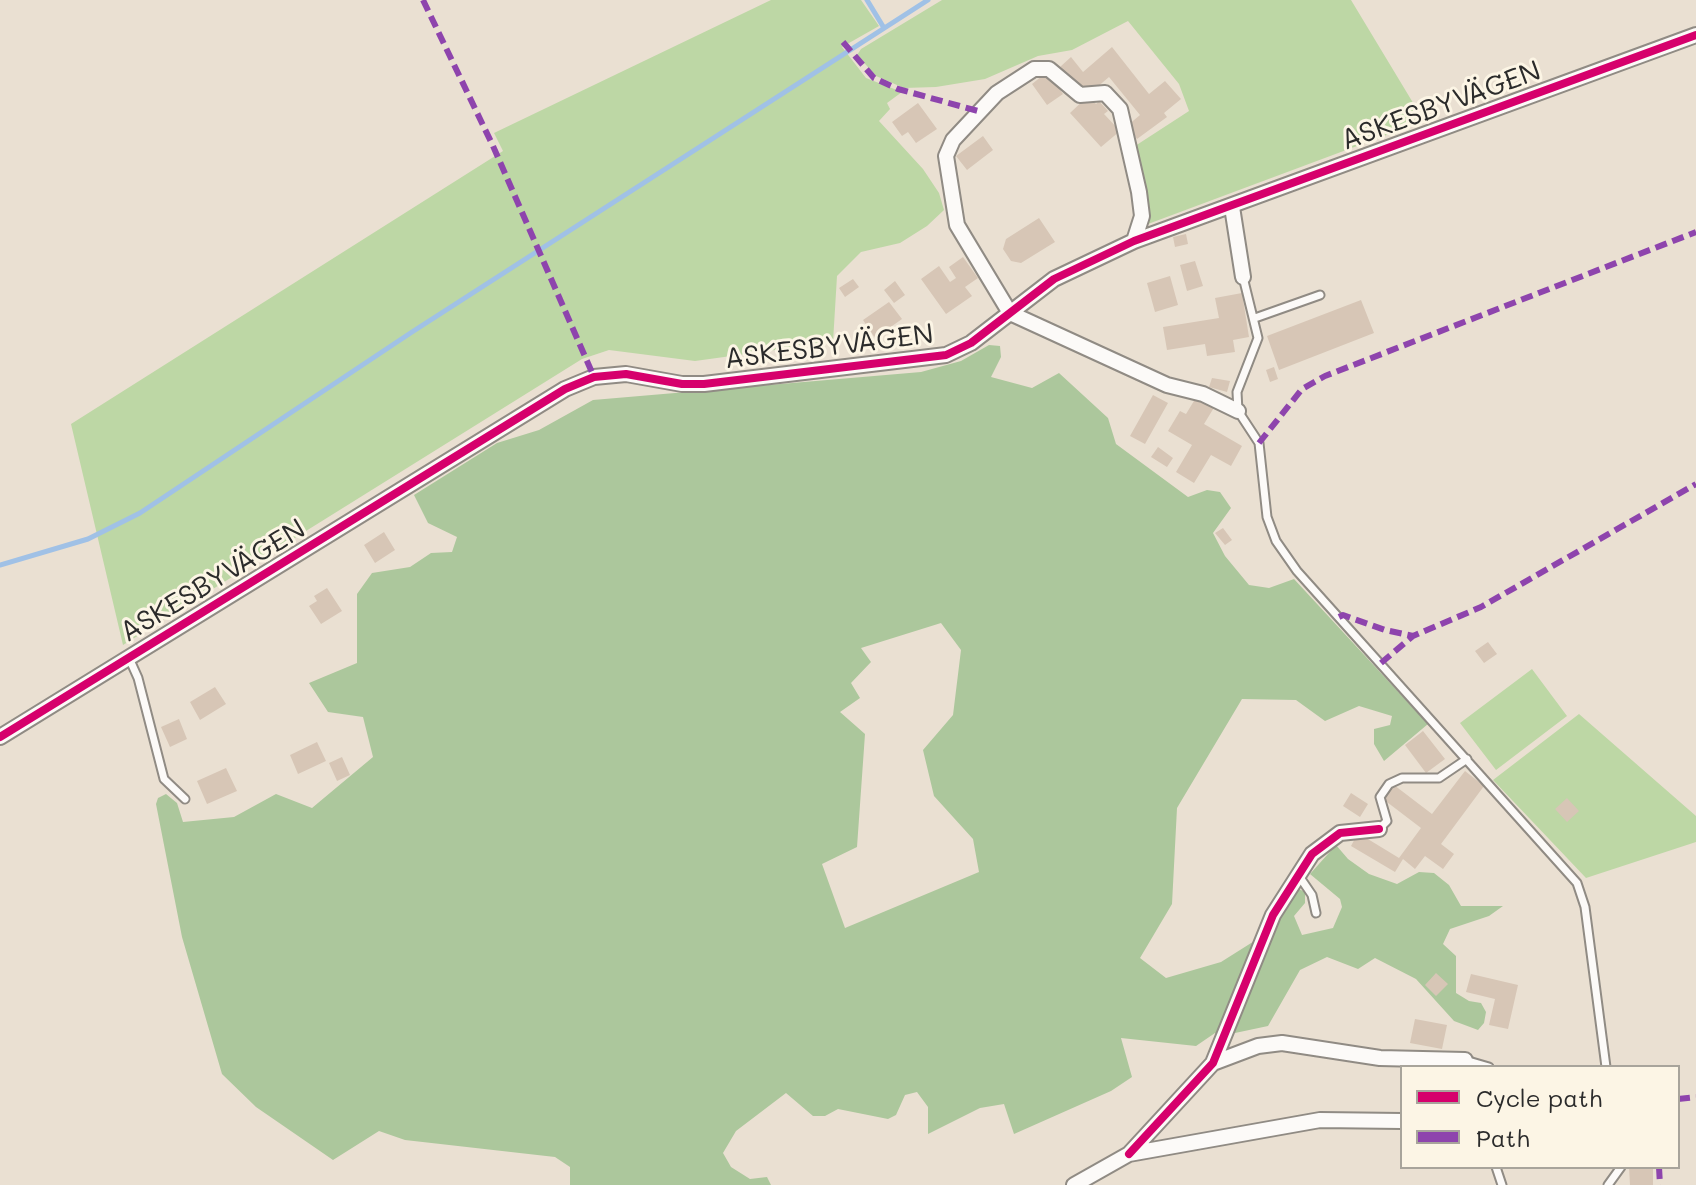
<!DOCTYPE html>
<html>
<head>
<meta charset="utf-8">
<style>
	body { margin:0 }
	#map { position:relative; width:1696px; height:1185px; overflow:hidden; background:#eae0d2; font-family:Mali,sans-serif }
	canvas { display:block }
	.legend { position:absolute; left:1400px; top:1065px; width:280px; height:104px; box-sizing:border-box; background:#fcf5e5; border:2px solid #a8a49b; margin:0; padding:10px 14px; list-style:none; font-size:24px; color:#2b2b2b }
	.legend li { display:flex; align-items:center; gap:16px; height:40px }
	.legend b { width:40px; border:2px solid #a8a49b }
</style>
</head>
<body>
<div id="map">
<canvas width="1696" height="1185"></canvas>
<ul class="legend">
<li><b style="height:10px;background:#d6006c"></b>Cycle path</li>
<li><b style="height:10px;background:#8e44ad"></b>Path</li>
</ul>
</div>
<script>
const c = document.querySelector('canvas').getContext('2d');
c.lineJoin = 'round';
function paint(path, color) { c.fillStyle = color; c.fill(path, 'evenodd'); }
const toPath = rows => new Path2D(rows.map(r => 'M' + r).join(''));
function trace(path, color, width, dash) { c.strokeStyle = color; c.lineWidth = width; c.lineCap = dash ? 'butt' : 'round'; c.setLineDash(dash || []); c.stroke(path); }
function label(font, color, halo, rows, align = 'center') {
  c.font = font + ' Mali,sans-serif'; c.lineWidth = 6; c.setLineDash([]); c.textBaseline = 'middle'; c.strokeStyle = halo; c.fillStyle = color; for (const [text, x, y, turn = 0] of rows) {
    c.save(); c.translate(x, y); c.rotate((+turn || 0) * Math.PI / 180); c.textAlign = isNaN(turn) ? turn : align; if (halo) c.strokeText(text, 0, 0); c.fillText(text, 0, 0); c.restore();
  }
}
paint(toPath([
	[771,0,861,0,879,26,842,47,866,78,902,92,887,103,890,109,879,121,923,169,939,193,944,210,927,226,900,243,861,252,837,276,833,342,695,361,609,350,582,359,123,645,71,424,503,151,494,133],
	[942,0,1351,0,1424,121,1148,224,1132,148,1189,111,1179,84,1128,21,1072,50,1038,56,985,79,936,87,904,88,876,76,857,55,861,49],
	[1532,669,1567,716,1496,770,1460,723],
	[1579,714,1696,816,1696,842,1586,878,1493,780]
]), '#bdd7a5');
paint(toPath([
	[989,345,1000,346,1001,357,991,377,1032,388,1059,373,1108,418,1116,444,1188,497,1207,490,1220,492,1231,508,1213,533,1225,556,1249,585,1269,588,1294,579,1428,724,1384,761,1374,744,1374,729,1390,725,1392,716,1359,706,1325,721,1296,700,1242,699,1177,808,1172,904,1140,958,1166,978,1221,962,1267,933,1295,887,1305,892,1305,903,1294,916,1302,935,1333,928,1342,907,1340,899,1310,874,1336,845,1348,859,1369,874,1397,884,1419,872,1434,873,1449,885,1461,906,1503,906,1489,916,1450,929,1443,944,1456,956,1456,993,1469,1001,1481,1003,1486,1012,1484,1023,1478,1030,1454,1021,1416,979,1375,958,1358,969,1327,957,1300,970,1268,1026,1235,1033,1215,1033,1196,1046,1121,1038,1132,1077,1111,1091,1014,1134,1004,1104,980,1108,928,1134,928,1107,917,1092,905,1095,896,1115,888,1119,838,1109,825,1116,813,1116,786,1093,736,1131,723,1153,731,1167,750,1179,767,1177,771,1185,570,1185,570,1167,555,1157,405,1140,379,1131,333,1160,256,1107,222,1074,182,937,156,804,158,798,166,794,177,803,183,822,234,817,276,794,312,808,373,757,363,717,328,712,309,683,357,663,357,594,372,573,410,567,431,553,452,552,457,537,428,523,414,495,497,443,539,430,593,400,921,372,961,361],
	[941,623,961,650,953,715,923,750,934,796,973,839,979,872,845,928,822,864,857,847,865,734,840,712,860,698,851,683,871,662,861,648]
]), '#acc79c');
trace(toPath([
	[867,0,884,28],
	[0,565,88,539,140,513,412,332,928,0]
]), '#a0c1e6', 5);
paint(toPath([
	[1112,47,1149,94,1165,81,1181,99,1164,113,1167,117,1137,139,1127,126,1140,115,1109,77,1089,94,1060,67,1071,57,1083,72],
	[1047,72,1063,94,1047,105,1032,84],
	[1088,96,1096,104,1099,101,1108,111,1104,114,1120,131,1101,147,1070,113],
	[918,103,937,129,916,143,908,132,902,136,892,122],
	[983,136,993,150,967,170,956,156],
	[1039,218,1055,242,1021,263,1011,261,1003,249,1006,239],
	[1186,234,1188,244,1175,247,1173,237],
	[963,257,978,278,965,287,972,296,946,314,921,279,939,266,950,282,956,278,949,267],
	[1195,261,1203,286,1187,291,1180,265],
	[1170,276,1178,305,1155,312,1147,283],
	[853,279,859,287,845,297,839,288],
	[895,281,905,295,894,303,884,290],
	[1242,293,1249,337,1233,340,1235,352,1207,356,1205,344,1167,350,1163,327,1219,318,1215,298],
	[1361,300,1374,333,1279,370,1267,336],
	[889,302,902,319,875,338,863,320],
	[1274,367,1278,379,1270,382,1266,370],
	[1212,378,1230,381,1227,392,1209,387],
	[1153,395,1168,403,1145,444,1130,436],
	[1197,396,1215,406,1204,424,1242,446,1231,466,1211,455,1194,483,1176,472,1192,445,1168,431,1180,411,1186,414],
	[1158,447,1173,458,1167,467,1151,457],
	[1223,528,1232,540,1225,545,1215,533],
	[384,532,395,550,375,563,364,545],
	[327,588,342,611,321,624,309,606,317,601,314,596],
	[1488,642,1497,654,1484,663,1475,651],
	[215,687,226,704,200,720,190,702],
	[179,719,187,739,170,747,161,727],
	[1423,731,1445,759,1426,773,1405,745],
	[317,742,326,761,298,774,290,755],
	[342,757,350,775,337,781,329,763],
	[226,768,237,791,207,804,197,781],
	[1465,771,1484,786,1441,844,1454,854,1443,869,1425,856,1415,869,1403,859,1395,872,1351,846,1358,833,1399,858,1421,828,1383,799,1394,785,1432,814],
	[1351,793,1368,804,1360,817,1343,806],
	[1567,798,1579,811,1567,822,1555,809],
	[1436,973,1448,984,1436,996,1425,985],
	[1471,974,1518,985,1508,1029,1489,1025,1495,999,1466,992],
	[1415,1019,1447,1025,1442,1049,1410,1043],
	[1629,1167,1653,1167,1653,1185,1630,1185]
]), '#d7c6b6');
const lane = toPath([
	[1243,277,1258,338,1237,392,1238,411,1259,443,1267,517,1276,541,1297,571,1577,883,1585,907,1606,1067],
	[1255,318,1320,295],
	[129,658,138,678,164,779,185,799],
	[1379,829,1387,821,1380,797,1389,784,1402,778,1439,778,1467,759],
	[1299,876,1312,895,1316,913],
	[1465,1060,1489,1067],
	[1496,1167,1502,1185],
	[1608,1185,1621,1167]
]);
const street = toPath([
	[1232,207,1243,277],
	[1134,241,1142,216,1139,192,1120,109,1105,93,1080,95,1049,69,1034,69,997,93,953,140,946,156,957,225,1010,313,1167,385,1203,394,1238,411],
	[0,737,565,389,594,377,626,374,682,384,704,384,946,355,971,343,1054,279,1134,241,1696,35],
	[1213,1063,1258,1046,1282,1043,1380,1058,1465,1060],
	[1129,1154,1213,1063,1273,915,1312,854,1340,833,1379,829],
	[1074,1185,1129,1154,1320,1120,1402,1121]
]);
trace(lane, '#908b84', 11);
trace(street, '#908b84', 18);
trace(lane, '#fcfaf8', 7);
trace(street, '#fcfaf8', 14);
trace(toPath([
	[423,0,493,146,594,377],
	[843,42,874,78,898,89,978,111],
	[1259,443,1302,389,1325,376,1696,232],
	[1339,617,1343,615,1385,630,1413,636],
	[1381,663,1413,636,1481,607,1696,484],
	[1678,1099,1696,1097],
	[1659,1167,1660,1185]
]), '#8e44ad', 6, [12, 6]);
trace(toPath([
	[0,737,565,389,594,377,626,374,682,384,704,384,946,355,971,343,1054,279,1134,241,1696,35],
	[1129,1154,1213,1063,1273,915,1312,854,1340,833,1379,829]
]), '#d6006c', 8);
label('28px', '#2b2b2b', '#fcf5e5', [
	["ASKESBYVÄGEN",1441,106,-20],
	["ASKESBYVÄGEN",829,347,-7],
	["ASKESBYVÄGEN",213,581,-31]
]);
</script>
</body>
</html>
